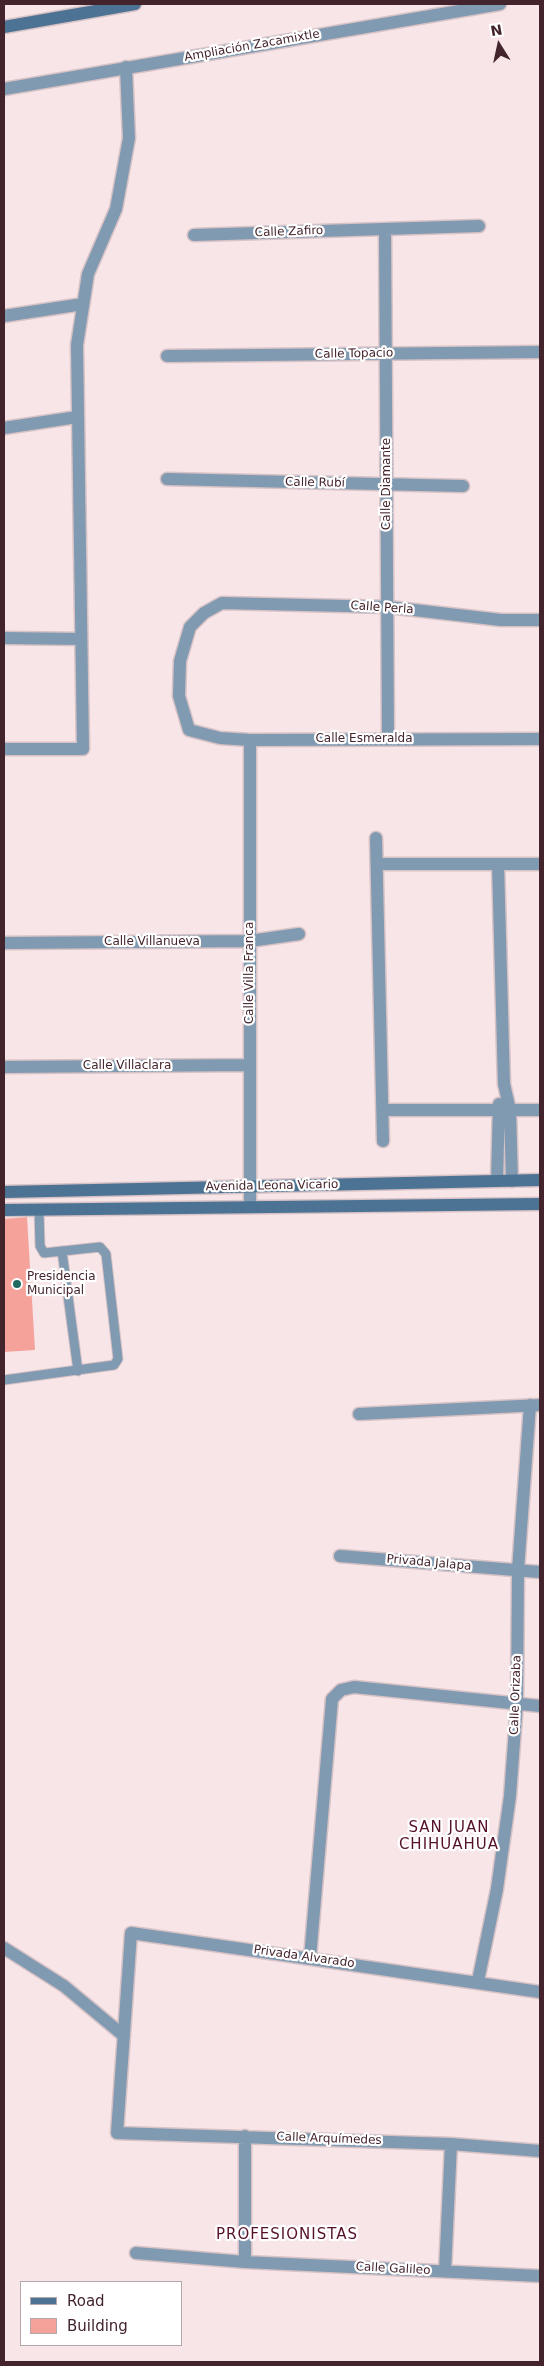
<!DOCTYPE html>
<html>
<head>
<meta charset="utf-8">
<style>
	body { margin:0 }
	#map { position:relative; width:544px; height:2366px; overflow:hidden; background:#f7e5e8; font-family:"DejaVu Sans",sans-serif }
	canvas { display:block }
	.frame { position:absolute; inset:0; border:5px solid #44242c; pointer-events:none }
	.legend { position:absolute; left:20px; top:2281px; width:162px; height:65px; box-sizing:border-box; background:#fff; border:1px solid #b4a7ab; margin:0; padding:6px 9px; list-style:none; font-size:15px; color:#44242c }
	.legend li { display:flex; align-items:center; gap:10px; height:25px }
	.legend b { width:25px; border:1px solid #b4a7ab }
	.north { position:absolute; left:474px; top:20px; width:50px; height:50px; -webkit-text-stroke:4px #fff; paint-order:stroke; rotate:350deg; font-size:14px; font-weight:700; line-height:20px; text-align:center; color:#44242c }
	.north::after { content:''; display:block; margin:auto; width:18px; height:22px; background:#44242c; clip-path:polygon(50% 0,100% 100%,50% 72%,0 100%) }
</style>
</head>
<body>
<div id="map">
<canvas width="544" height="2366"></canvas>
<div class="frame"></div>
<ul class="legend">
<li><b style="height:6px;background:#4c7394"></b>Road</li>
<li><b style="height:14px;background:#f5a29a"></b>Building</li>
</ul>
<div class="north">N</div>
</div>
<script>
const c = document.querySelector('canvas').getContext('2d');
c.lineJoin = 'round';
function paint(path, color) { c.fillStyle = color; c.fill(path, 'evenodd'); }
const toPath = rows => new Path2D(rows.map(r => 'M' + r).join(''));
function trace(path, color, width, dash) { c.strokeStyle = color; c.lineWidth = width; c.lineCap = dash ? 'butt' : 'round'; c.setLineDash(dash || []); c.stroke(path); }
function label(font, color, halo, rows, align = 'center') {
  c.font = font + ' "DejaVu Sans",sans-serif'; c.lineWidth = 4.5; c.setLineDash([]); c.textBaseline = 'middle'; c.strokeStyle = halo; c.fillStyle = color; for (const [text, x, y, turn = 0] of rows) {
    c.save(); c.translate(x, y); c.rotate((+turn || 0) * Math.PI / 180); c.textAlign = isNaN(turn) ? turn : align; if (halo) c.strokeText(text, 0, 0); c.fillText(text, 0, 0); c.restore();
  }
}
paint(toPath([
	[27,1217,35,1350,4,1352,4,1219]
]), '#f5a29a');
const lane = toPath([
	[62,1251,78,1371],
	[4,1380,114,1365,118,1359,106,1254,100,1247,44,1253,40,1246,39,1210]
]);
const street = toPath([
	[4,89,500,4],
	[385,229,388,739],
	[194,235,479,226],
	[4,316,83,304],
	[167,356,540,352],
	[4,428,77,417],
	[167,479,463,486],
	[540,620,501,620,388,607,222,603,204,613,190,627,180,661,179,696,189,730,220,738,250,740,540,739],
	[4,638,81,639],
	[4,749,83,749,77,345,88,274,116,209,129,138,126,67],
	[376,838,383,1141],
	[377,864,540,864],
	[498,864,504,1084,510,1110,512,1181],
	[4,943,250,941,299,934],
	[4,1067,249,1065],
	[383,1110,540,1110],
	[497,1181,499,1104],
	[250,1206,250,740],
	[359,1414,540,1405],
	[340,1556,540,1572],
	[4,1948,64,1986,124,2036],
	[310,1958,332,1699,341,1690,354,1687,540,1706],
	[478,1981,497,1889,510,1796,517,1702,518,1570,530,1405],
	[540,1992,131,1933,117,2133,451,2144,540,2151],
	[245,2136,245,2262],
	[136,2253,245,2262,540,2276],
	[445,2271,451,2144]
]);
const secondary = toPath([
	[4,27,135,4],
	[4,1192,540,1180],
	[4,1210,540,1204]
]);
trace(lane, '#d7c2c6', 11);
trace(street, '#d7c2c6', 15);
trace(secondary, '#d7c2c6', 15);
trace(lane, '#809ab1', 9);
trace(street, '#809ab1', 12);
trace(secondary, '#4c7394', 12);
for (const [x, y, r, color] of [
	[17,1284,5,"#1f6961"]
]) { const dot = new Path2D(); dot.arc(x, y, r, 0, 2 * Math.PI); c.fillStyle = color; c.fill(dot); trace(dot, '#fff', 2); }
label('12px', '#44242c', '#fff', [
	["Ampliación Zacamixtle",252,46,-10],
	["Calle Zafiro",289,232,-2],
	["Calle Topacio",354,354,-1],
	["Calle Rubí",315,483,1],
	["Calle Diamante",387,484,-90],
	["Calle Perla",382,608,4],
	["Calle Esmeralda",364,739],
	["Calle Villanueva",152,942],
	["Calle Villa Franca",250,973,-90],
	["Calle Villaclara",127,1066],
	["Avenida Leona Vicario",272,1186,-1],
	["Privada Jalapa",429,1563,5],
	["Calle Orizaba",516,1695,-88],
	["Privada Alvarado",304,1957,8],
	["Calle Arquímedes",329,2139,2],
	["Calle Galileo",393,2269,3]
]);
label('12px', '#44242c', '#fff', [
	["Presidencia",27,1277],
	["Municipal",27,1291]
], 'left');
c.letterSpacing = '1px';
label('15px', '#551128', '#fff', [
	["SAN JUAN",449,1828],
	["CHIHUAHUA",449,1845],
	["PROFESIONISTAS",287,2235]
]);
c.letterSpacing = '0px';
</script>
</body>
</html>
